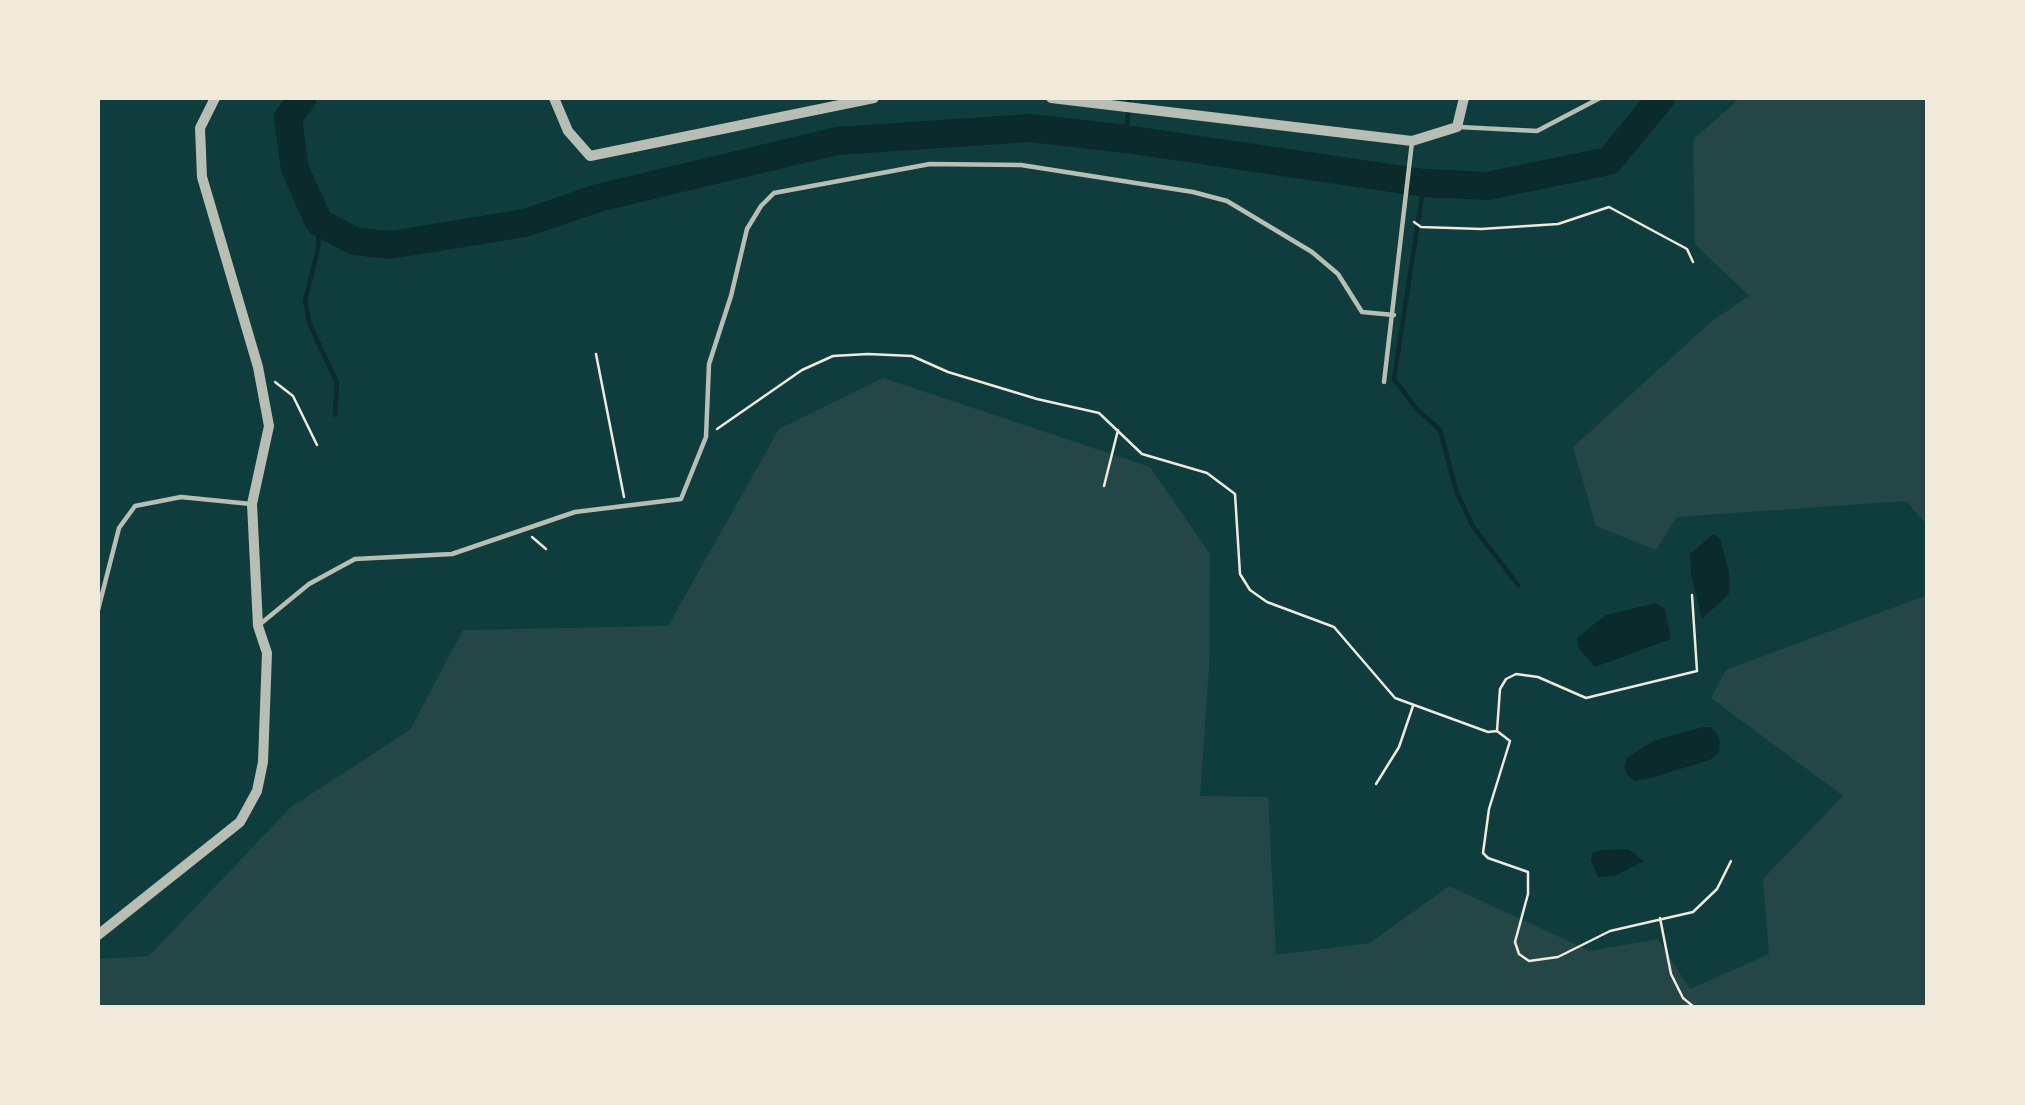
<!DOCTYPE html>
<html>
<head>
<meta charset="utf-8">
<style>
	body { margin:0 }
	#map { position:relative; width:2025px; height:1105px; overflow:hidden; background:#0f3d3e; font-family:"Titillium Web",sans-serif }
	canvas { display:block }
	.frame { position:absolute; inset:0; border:100px solid #f1e9da; pointer-events:none }
</style>
</head>
<body>
<div id="map">
<canvas width="2025" height="1105"></canvas>
<div class="frame"></div>
</div>
<script>
const c = document.querySelector('canvas').getContext('2d');
c.lineJoin = 'round';
function paint(path, color) { c.fillStyle = color; c.fill(path, 'evenodd'); }
const toPath = rows => new Path2D(rows.map(r => 'M' + r).join(''));
function trace(path, color, width, dash) { c.strokeStyle = color; c.lineWidth = width; c.lineCap = dash ? 'butt' : 'round'; c.setLineDash(dash || []); c.stroke(path); }
paint(toPath([
	[1740,98,1927,98,1927,525,1906,501,1677,517,1656,550,1596,526,1573,447,1712,321,1749,296,1695,244,1693,140],
	[883,378,1150,467,1210,554,1209,667,1200,796,1268,797,1276,955,1370,943,1449,886,1590,951,1658,939,1690,989,1769,954,1763,879,1843,796,1711,698,1726,670,1927,595,1927,1007,98,1007,98,959,149,956,291,807,410,730,463,630,668,626,779,429]
]), '#244646');
paint(toPath([
	[1713,534,1720,539,1729,572,1729,594,1702,619,1691,574,1690,554],
	[1656,603,1665,609,1671,639,1595,667,1579,649,1577,638,1606,615],
	[1703,727,1710,727,1717,733,1720,743,1719,752,1710,760,1647,779,1635,781,1628,776,1624,767,1627,758,1653,741],
	[1628,849,1644,861,1615,876,1598,877,1591,861,1592,853,1600,850]
]), '#0a2a2b');
trace(toPath([
	[1126,139,1129,98],
	[1424,183,1394,379,1416,408,1440,430,1456,490,1472,525,1518,585],
	[319,222,318,249,305,301,310,325,337,383,335,415]
]), '#0a2a2b', 4.5);
trace(toPath([
	[303,98,288,118,295,169,319,222,354,241,390,245,525,223,598,198,837,141,1030,128,1126,139,1424,183,1487,186,1609,161,1661,98]
]), '#0a2a2b', 28);
trace(toPath([
	[1414,222,1421,227,1481,229,1558,224,1609,207,1687,249,1693,262],
	[596,354,624,497],
	[275,382,293,396,317,445],
	[717,429,802,370,833,356,868,354,912,356,948,372,1037,399,1099,413,1142,454,1207,473,1235,494,1240,574,1250,590,1267,602,1334,627,1395,698,1488,732,1497,731,1500,689,1506,679,1516,674,1538,677,1586,698,1697,671,1692,595],
	[1104,486,1118,430],
	[532,537,546,549],
	[1497,731,1510,741,1489,809,1483,853,1488,858,1528,872,1528,894,1515,942,1519,954,1529,961,1558,957,1610,931,1693,912,1717,889,1731,861],
	[1376,784,1399,747,1413,706],
	[1660,918,1671,974,1683,998,1694,1007]
]), '#f1e9da', 2.5);
trace(toPath([
	[1459,127,1537,131,1600,98],
	[1384,382,1412,142],
	[98,610,119,528,135,506,181,497,251,504],
	[259,625,309,584,355,559,452,554,575,512,681,499,706,437,709,364,731,296,747,229,761,206,774,193,930,164,1021,165,1193,192,1227,201,1312,252,1338,274,1362,312,1394,315]
]), '#b8beb3', 4.5);
trace(toPath([
	[554,98,568,131,590,156,874,98],
	[1051,98,1412,141,1457,127,1464,98],
	[98,935,240,822,257,791,263,762,267,653,258,626,252,504,269,426,258,367,202,177,200,128,215,98]
]), '#b8beb3', 10);
</script>
</body>
</html>
